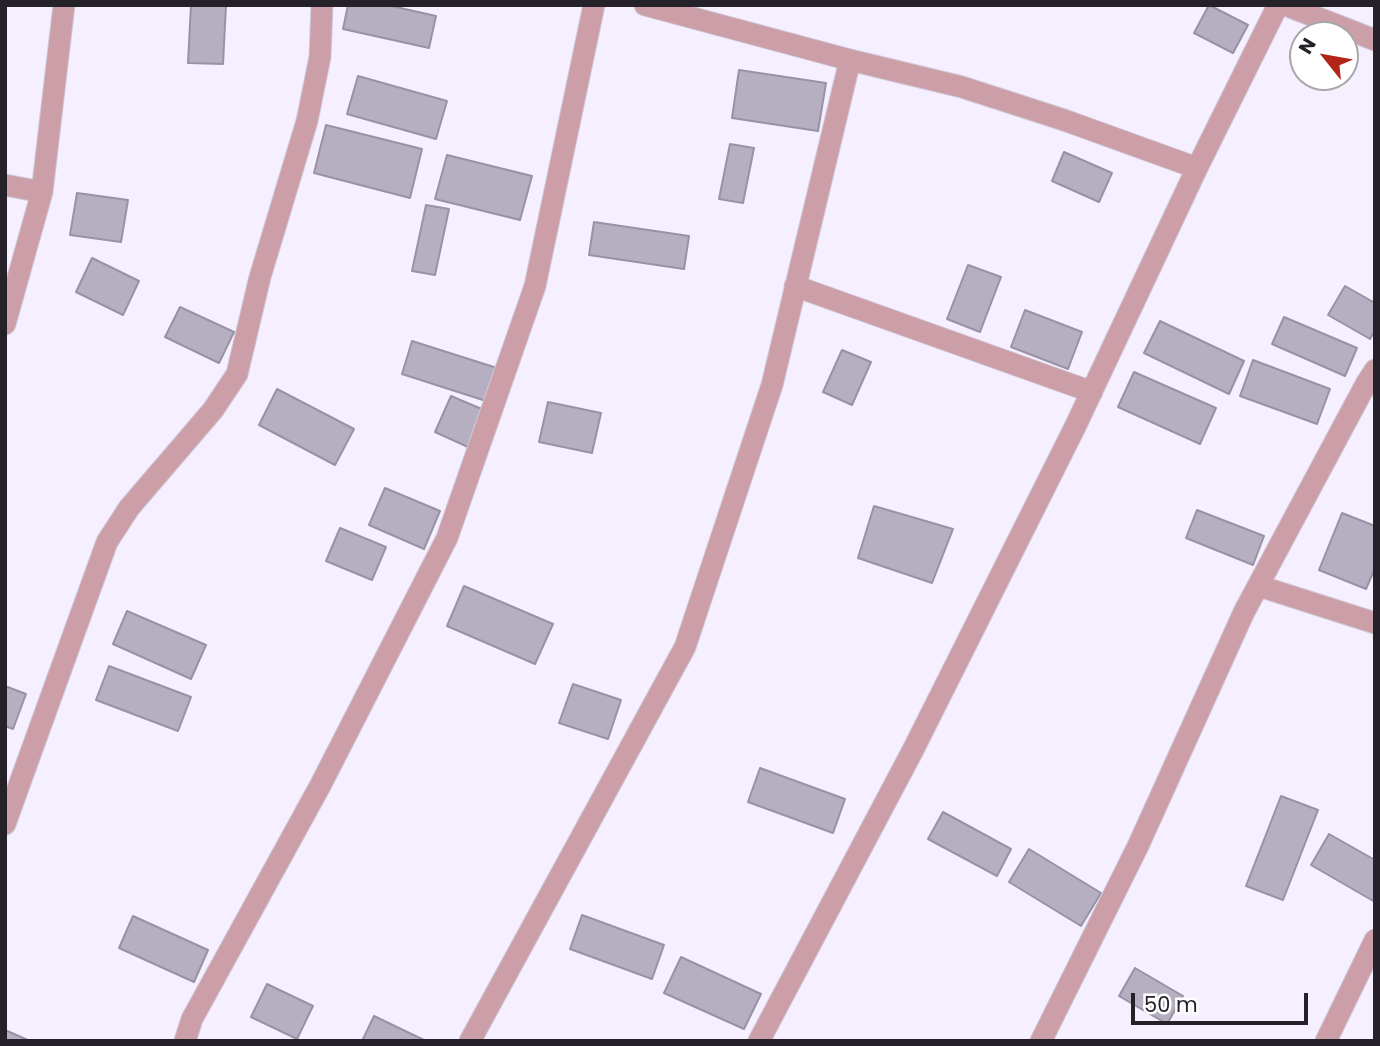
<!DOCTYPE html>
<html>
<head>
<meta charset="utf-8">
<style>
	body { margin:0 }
	#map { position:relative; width:1380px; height:1046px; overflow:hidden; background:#f5efff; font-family:Poppins,sans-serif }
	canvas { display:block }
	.frame { position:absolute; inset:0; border:7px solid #242128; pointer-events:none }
	.north { position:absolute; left:1289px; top:21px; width:70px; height:70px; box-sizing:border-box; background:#fff; border:2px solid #a7a6a9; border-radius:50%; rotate:301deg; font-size:19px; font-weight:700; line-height:28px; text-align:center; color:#242128 }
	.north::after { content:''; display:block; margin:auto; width:24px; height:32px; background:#b22418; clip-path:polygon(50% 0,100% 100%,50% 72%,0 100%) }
	.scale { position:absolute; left:1131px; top:993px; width:177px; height:32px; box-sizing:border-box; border:4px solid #242128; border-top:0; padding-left:9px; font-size:21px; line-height:24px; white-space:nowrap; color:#242128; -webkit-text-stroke:5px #fff; paint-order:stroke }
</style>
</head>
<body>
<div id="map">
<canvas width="1380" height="1046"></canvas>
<div class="frame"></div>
<div class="north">N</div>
<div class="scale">50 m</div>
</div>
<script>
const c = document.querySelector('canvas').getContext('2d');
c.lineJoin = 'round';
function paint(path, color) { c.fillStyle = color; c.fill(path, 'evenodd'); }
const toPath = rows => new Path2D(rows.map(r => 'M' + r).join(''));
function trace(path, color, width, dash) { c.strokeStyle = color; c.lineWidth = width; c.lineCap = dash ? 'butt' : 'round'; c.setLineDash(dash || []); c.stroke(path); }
const building = toPath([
	[191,5,226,5,223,64,188,63,191,5],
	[348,5,387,5,436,16,429,48,343,29,348,5],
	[1209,5,1248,25,1233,53,1194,33,1209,5],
	[739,70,826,83,818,131,732,118,739,70],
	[358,76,447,101,436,139,347,114,358,76],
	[326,125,422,149,410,198,314,173,326,125],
	[730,144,754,148,743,203,719,199,730,144],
	[1064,152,1112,173,1099,202,1052,181,1064,152],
	[447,155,532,176,520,220,435,199,447,155],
	[77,193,128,200,121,242,70,235,77,193],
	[426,205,449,209,435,275,412,271,426,205],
	[594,222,689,236,684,269,589,255,594,222],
	[92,258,139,281,123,315,76,292,92,258],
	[968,265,1001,277,980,332,947,319,968,265],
	[1345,286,1375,303,1375,330,1370,339,1328,315,1345,286],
	[180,307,234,332,219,363,165,337,180,307],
	[1025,310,1082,332,1068,369,1011,347,1025,310],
	[1284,317,1357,348,1345,376,1272,344,1284,317],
	[1160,321,1244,361,1229,394,1144,353,1160,321],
	[412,341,497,368,486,401,402,374,412,341],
	[842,350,871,362,852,405,823,392,842,350],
	[1253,360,1330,389,1317,424,1240,396,1253,360],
	[1134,372,1216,408,1200,444,1118,407,1134,372],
	[277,389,354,429,335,465,259,425,277,389],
	[451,396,484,410,468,447,435,432,451,396],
	[548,402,601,413,592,453,539,442,548,402],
	[385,488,440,511,424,549,369,525,385,488],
	[874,506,953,529,932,583,858,558,874,506],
	[1197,510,1264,536,1253,565,1186,538,1197,510],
	[1342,513,1375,526,1375,568,1366,589,1319,570,1342,513],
	[340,528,386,547,372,580,326,561,340,528],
	[464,586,553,624,535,664,447,626,464,586],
	[127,611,206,645,191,679,113,644,127,611],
	[109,666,191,697,178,731,96,700,109,666],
	[573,684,621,700,608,739,559,723,573,684],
	[5,686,26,694,13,729,5,726,5,686],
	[760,768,845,799,833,833,748,802,760,768],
	[1281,796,1318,810,1283,900,1246,886,1281,796],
	[943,812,1011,849,997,876,928,839,943,812],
	[1329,834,1375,860,1375,902,1311,865,1329,834],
	[1029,849,1101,893,1081,926,1009,882,1029,849],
	[582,915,664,945,652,979,570,949,582,915],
	[133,916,208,950,194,982,119,948,133,916],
	[681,957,761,994,744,1029,664,993,681,957],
	[1135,968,1183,996,1167,1024,1119,996,1135,968],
	[267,984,313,1006,297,1039,251,1017,267,984],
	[374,1016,426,1041,362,1041,374,1016],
	[5,1030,30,1041,5,1041,5,1030]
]);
paint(building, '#b6afc2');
trace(building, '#9892a4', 2);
const street = toPath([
	[645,5,850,60,962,87,1064,120,1197,168],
	[1285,5,1375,40],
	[5,185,42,192],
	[795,286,1092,392],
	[5,324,42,192,64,5],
	[1259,586,1375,623],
	[5,824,107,542,129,508,213,410,237,374,260,277,307,121,320,57,322,5],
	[185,1041,192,1019,320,786,447,538,535,286,594,5],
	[470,1041,685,647,772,385,850,60],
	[759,1041,913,750,1075,427,1197,168,1278,5],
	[1041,1041,1138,846,1244,612,1366,384,1375,370],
	[1326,1041,1375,940]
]);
trace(street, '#cfcad8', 23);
trace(street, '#cc9fa8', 21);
</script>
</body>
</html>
